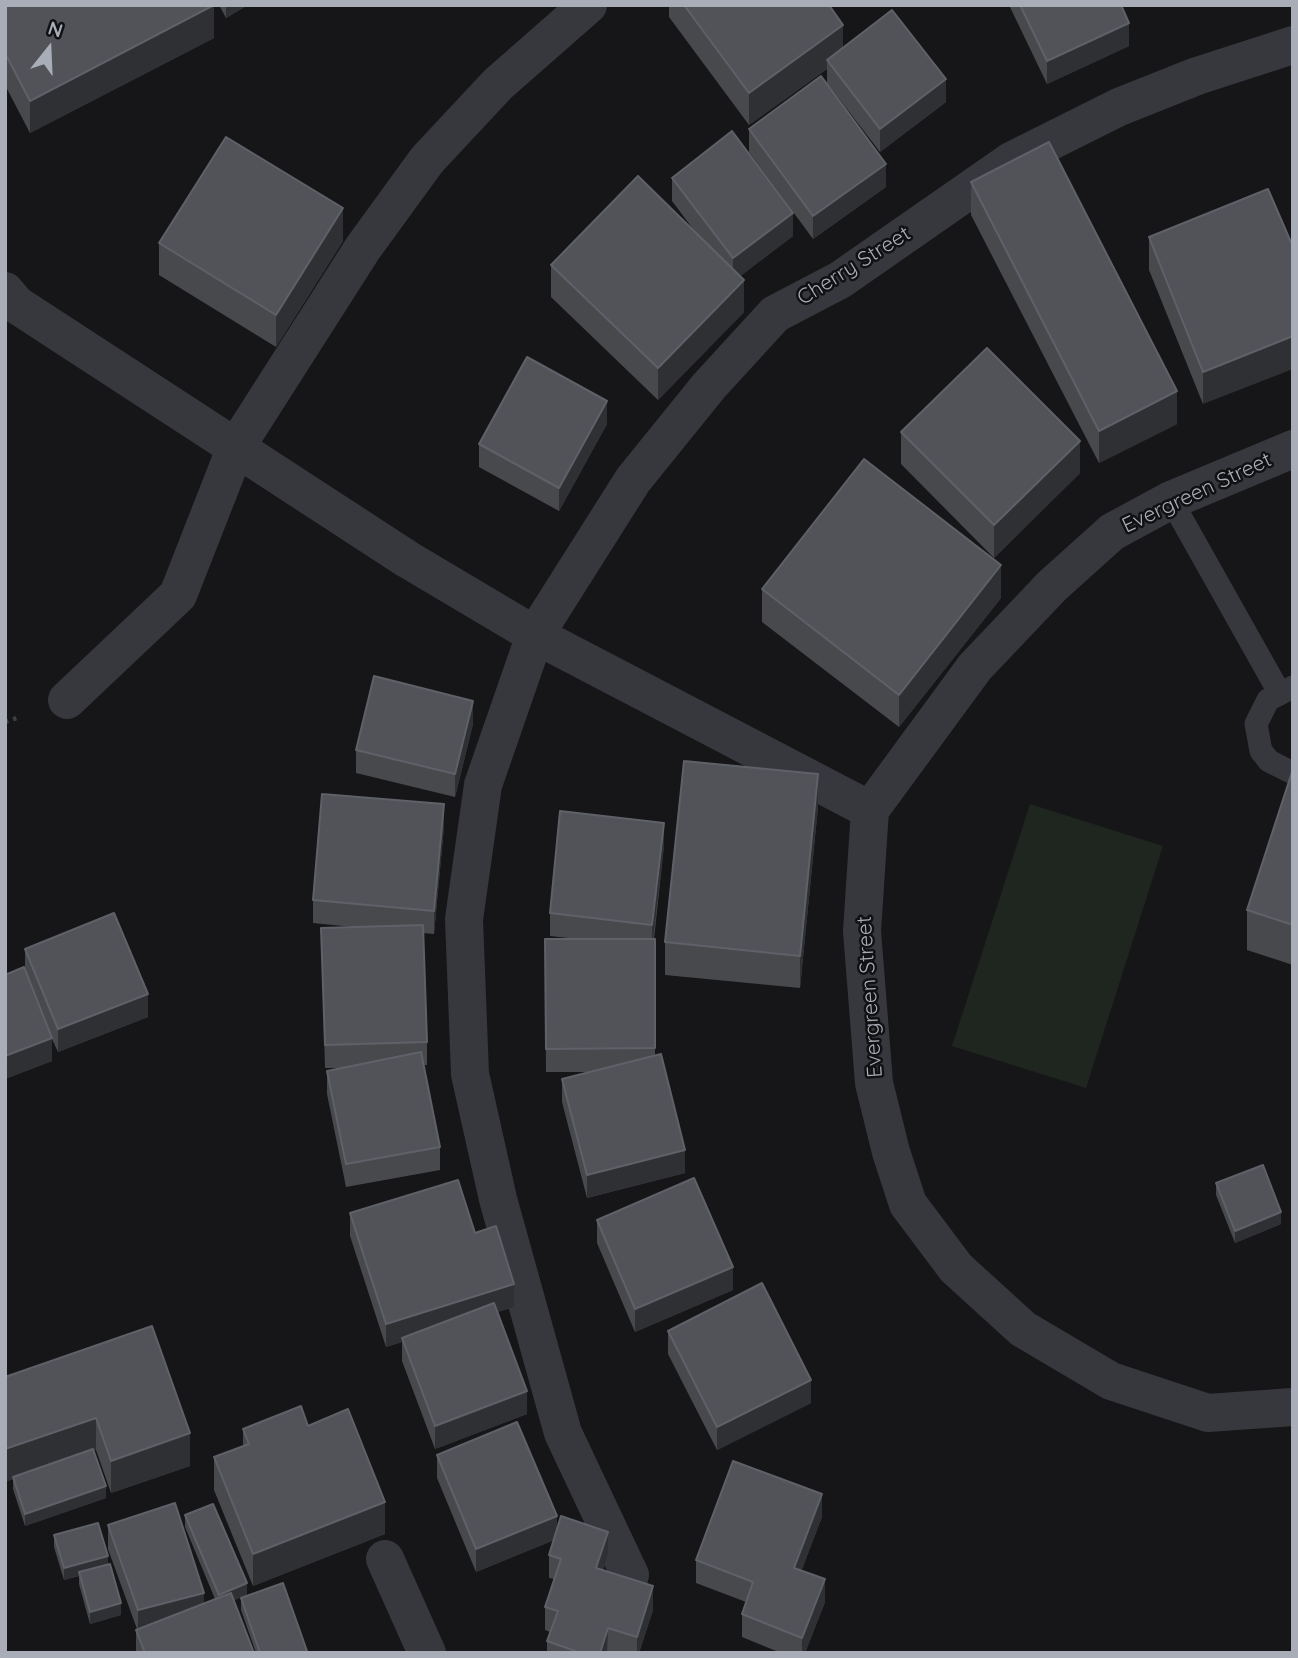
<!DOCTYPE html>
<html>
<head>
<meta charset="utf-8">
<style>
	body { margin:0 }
	#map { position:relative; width:1298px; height:1658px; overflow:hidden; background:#161618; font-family:Quicksand,sans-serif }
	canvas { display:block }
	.frame { position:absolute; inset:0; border:7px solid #a8adb8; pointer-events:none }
	.north { position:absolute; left:14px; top:14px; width:70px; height:70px; -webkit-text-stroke:5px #111113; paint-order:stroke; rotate:18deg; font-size:19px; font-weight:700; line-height:28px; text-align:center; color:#a8adb8 }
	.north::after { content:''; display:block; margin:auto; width:24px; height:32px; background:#a8adb8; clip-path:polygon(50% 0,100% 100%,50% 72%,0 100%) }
</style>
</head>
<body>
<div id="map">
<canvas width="1298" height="1658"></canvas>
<div class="frame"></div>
<div class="north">N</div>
</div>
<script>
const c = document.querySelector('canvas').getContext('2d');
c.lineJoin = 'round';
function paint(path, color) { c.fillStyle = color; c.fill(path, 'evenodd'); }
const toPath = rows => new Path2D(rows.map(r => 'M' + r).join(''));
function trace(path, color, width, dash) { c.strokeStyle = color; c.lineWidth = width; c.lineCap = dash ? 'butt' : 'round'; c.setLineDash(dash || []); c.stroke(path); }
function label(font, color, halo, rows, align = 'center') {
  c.font = font + ' Quicksand,sans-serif'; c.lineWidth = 5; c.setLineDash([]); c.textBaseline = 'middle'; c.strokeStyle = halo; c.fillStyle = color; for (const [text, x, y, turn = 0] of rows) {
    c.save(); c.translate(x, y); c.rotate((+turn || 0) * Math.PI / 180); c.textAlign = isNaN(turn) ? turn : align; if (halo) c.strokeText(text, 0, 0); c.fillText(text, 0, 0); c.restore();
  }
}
paint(toPath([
	[1030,804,1163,846,1086,1088,952,1046]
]), '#1e261f');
trace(toPath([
	[5,722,20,717]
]), '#3d3f44', 4.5, [3.5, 5]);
trace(toPath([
	[1171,500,1279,692],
	[1293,687,1268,700,1256,724,1261,751,1269,761,1293,773]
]), '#37383d', 23);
trace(toPath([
	[5,291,17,305,407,559,535,635,870,810],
	[1293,449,1171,500,1112,532,1052,586,975,667,870,810,862,931,874,1083,891,1152,908,1204,956,1268,1023,1329,1111,1381,1208,1413,1293,1407],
	[67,700,178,595,236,447,363,248,427,160,498,84,588,5],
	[385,1559,427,1653],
	[630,1575,563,1433,498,1199,470,1074,464,919,483,785,535,635,633,480,709,386,775,314,840,280,1011,161,1119,107,1197,76,1293,45]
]), '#37383d', 38);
paint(toPath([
	[5,5,214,38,30,133,5,85],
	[219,5,248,5,226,18],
	[669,5,829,5,843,47,946,102,880,152,827,83,827,69,749,125,669,17],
	[1009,5,1121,5,1129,46,1047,84],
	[749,129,886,187,813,239,749,152],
	[672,178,793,236,740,276,744,312,658,400,551,297,551,265,696,233,672,201],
	[971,182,1177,424,1099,463,971,215],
	[1268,189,1203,404,1149,270,1149,237],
	[343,241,276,347,159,275,159,243],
	[607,424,559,511,479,467,479,444],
	[901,432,1080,473,994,558,901,464],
	[762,589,1001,598,899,727,762,622],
	[473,724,455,797,356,773,356,750],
	[1293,769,1293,965,1247,950,1247,910],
	[818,807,800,988,665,975,665,942],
	[444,827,434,934,423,933,427,1042,427,1065,424,1065,440,1147,440,1170,346,1187,327,1094,327,1071,344,1068,325,1068,321,928,353,927,313,923,313,900],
	[664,846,654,939,655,939,655,1056,685,1173,587,1198,562,1102,562,1079,591,1072,546,1072,545,939,577,939,550,936,550,913],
	[25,949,148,1017,58,1052,52,1039,52,1061,5,1079,5,975,25,968],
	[1216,1183,1281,1224,1235,1243,1216,1195],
	[350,1213,475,1233,514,1307,497,1312,527,1414,435,1449,402,1361,402,1342,386,1347,350,1236],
	[597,1220,733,1290,635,1332,597,1243],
	[152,1326,190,1466,111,1493,96,1450,93,1451,106,1498,25,1526,13,1489,13,1479,5,1482,5,1377],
	[668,1331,811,1403,717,1450,668,1354],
	[308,1426,385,1534,253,1586,214,1490,214,1457,243,1446,243,1429],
	[437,1455,557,1531,608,1555,603,1570,653,1610,639,1653,614,1653,608,1651,607,1653,547,1653,547,1641,550,1632,545,1630,545,1607,554,1579,549,1578,549,1555,554,1540,476,1572,437,1478],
	[185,1515,247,1595,234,1600,254,1653,136,1653,136,1630,137,1629,108,1549,108,1525,204,1604,215,1599,185,1527],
	[822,1517,801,1571,825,1602,805,1653,781,1653,742,1637,742,1614,746,1602,696,1583,696,1560],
	[54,1535,108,1565,121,1615,90,1624,79,1584,79,1576,64,1580,54,1547],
	[241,1598,307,1653,256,1653,241,1610]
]), '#47494d');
paint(toPath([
	[214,5,214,38,30,133,30,101],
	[226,5,248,5,226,18],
	[1129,23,1129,46,1047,84,1047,61],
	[843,25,843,57,827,60,827,69,749,125,749,93],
	[946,79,946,102,880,152,880,129],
	[886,164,886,187,813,239,813,216],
	[343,208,343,241,276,347,276,315],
	[793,213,793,236,733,282,733,258],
	[744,280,744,312,658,400,658,368],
	[1293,336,1293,369,1203,404,1203,372],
	[1177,391,1177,424,1099,463,1099,431],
	[607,401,607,424,559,511,559,488],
	[1080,441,1080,473,994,558,994,525],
	[1001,565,1001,598,899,727,899,695],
	[473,701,473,724,455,797,455,774],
	[818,774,818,807,800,988,800,956],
	[444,804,444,827,434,934,434,911],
	[664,823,664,846,652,948,652,925],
	[148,994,148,1017,58,1052,58,1029],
	[52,1038,52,1061,5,1079,5,1056],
	[685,1150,685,1173,587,1198,587,1175],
	[1281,1212,1281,1224,1235,1243,1235,1231],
	[733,1267,733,1290,635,1332,635,1309],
	[514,1284,514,1307,403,1342,402,1338,402,1342,386,1347,386,1324],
	[811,1380,811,1403,717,1450,717,1427],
	[527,1391,527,1414,435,1449,435,1426],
	[96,1418,96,1450,5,1482,5,1449],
	[190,1433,190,1466,111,1493,111,1461],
	[106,1486,106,1498,25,1526,25,1514],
	[822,1494,822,1517,794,1591,794,1568],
	[385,1502,385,1534,253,1586,253,1554],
	[557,1516,557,1539,476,1572,476,1549],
	[608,1532,608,1555,596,1591,596,1568],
	[108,1556,108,1568,79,1572,79,1576,64,1580,64,1568],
	[825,1579,825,1602,805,1653,802,1653,802,1638],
	[247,1583,247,1595,219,1607,219,1595],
	[653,1586,653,1610,639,1653,637,1653,637,1637],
	[204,1593,204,1616,138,1633,138,1610],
	[121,1603,121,1615,90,1624,90,1612],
	[608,1628,607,1653,600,1653]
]), '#2f3033');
const building = toPath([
	[5,5,214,5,30,101,5,53,5,5],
	[684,5,829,5,843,25,749,93,684,5],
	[1020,5,1121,5,1129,23,1047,61,1020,5],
	[892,10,946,79,880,129,827,60,892,10],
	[821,76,886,164,813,216,749,129,821,76],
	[732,131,793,213,733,258,672,178,732,131],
	[226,137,343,208,276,315,159,243,226,137],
	[1049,142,1177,391,1099,431,971,182,1049,142],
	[638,176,744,280,658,368,551,265,638,176],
	[1268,189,1293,247,1293,336,1203,372,1149,237,1268,189],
	[987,348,1080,441,994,525,901,432,987,348],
	[527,357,607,401,559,488,479,444,527,357],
	[864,459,1001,565,899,695,762,589,864,459],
	[374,676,473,701,455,774,356,750,374,676],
	[684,761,818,774,800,956,665,942,684,761],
	[1293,769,1293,925,1247,910,1293,769],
	[322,794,444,804,434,911,313,900,322,794],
	[560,811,664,823,652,925,550,913,560,811],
	[114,913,148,994,58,1029,25,949,114,913],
	[423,925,427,1042,325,1045,321,928,423,925],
	[545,939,655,939,655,1048,546,1049,545,939],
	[24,967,52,1038,5,1056,5,975,24,967],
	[421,1052,440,1147,346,1164,327,1071,421,1052],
	[661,1054,685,1150,587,1175,562,1079,661,1054],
	[1263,1165,1281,1212,1235,1231,1216,1183,1263,1165],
	[694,1178,733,1267,635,1309,597,1220,694,1178],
	[458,1180,475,1233,496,1226,514,1284,386,1324,350,1213,458,1180],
	[762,1283,811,1380,717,1427,668,1331,762,1283],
	[494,1303,527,1391,435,1426,402,1338,494,1303],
	[152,1326,190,1433,111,1461,96,1418,5,1449,5,1377,152,1326],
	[301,1406,308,1426,348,1409,385,1502,253,1554,214,1457,249,1444,243,1429,301,1406],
	[517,1422,557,1516,476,1549,437,1455,517,1422],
	[93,1449,106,1486,25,1514,13,1477,93,1449],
	[733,1461,822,1494,794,1568,825,1579,802,1638,742,1614,753,1582,696,1560,733,1461],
	[175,1503,204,1593,138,1610,108,1525,175,1503],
	[213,1504,247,1583,219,1595,185,1515,213,1504],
	[561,1516,608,1532,596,1568,653,1586,637,1637,608,1628,600,1653,581,1653,547,1641,558,1611,545,1607,561,1559,549,1555,561,1516],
	[98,1523,108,1556,64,1568,54,1535,98,1523],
	[110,1564,121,1603,90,1612,79,1572,110,1564],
	[283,1583,307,1651,303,1653,260,1653,241,1598,283,1583],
	[231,1593,254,1653,145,1653,136,1630,231,1593]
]);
paint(building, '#525359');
trace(building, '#5f6168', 2);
label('21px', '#a8adb8', '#111113', [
	["Cherry Street",854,266,-32],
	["Evergreen Street",1197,493,-25],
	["Evergreen Street",870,997,-94]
]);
</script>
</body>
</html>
